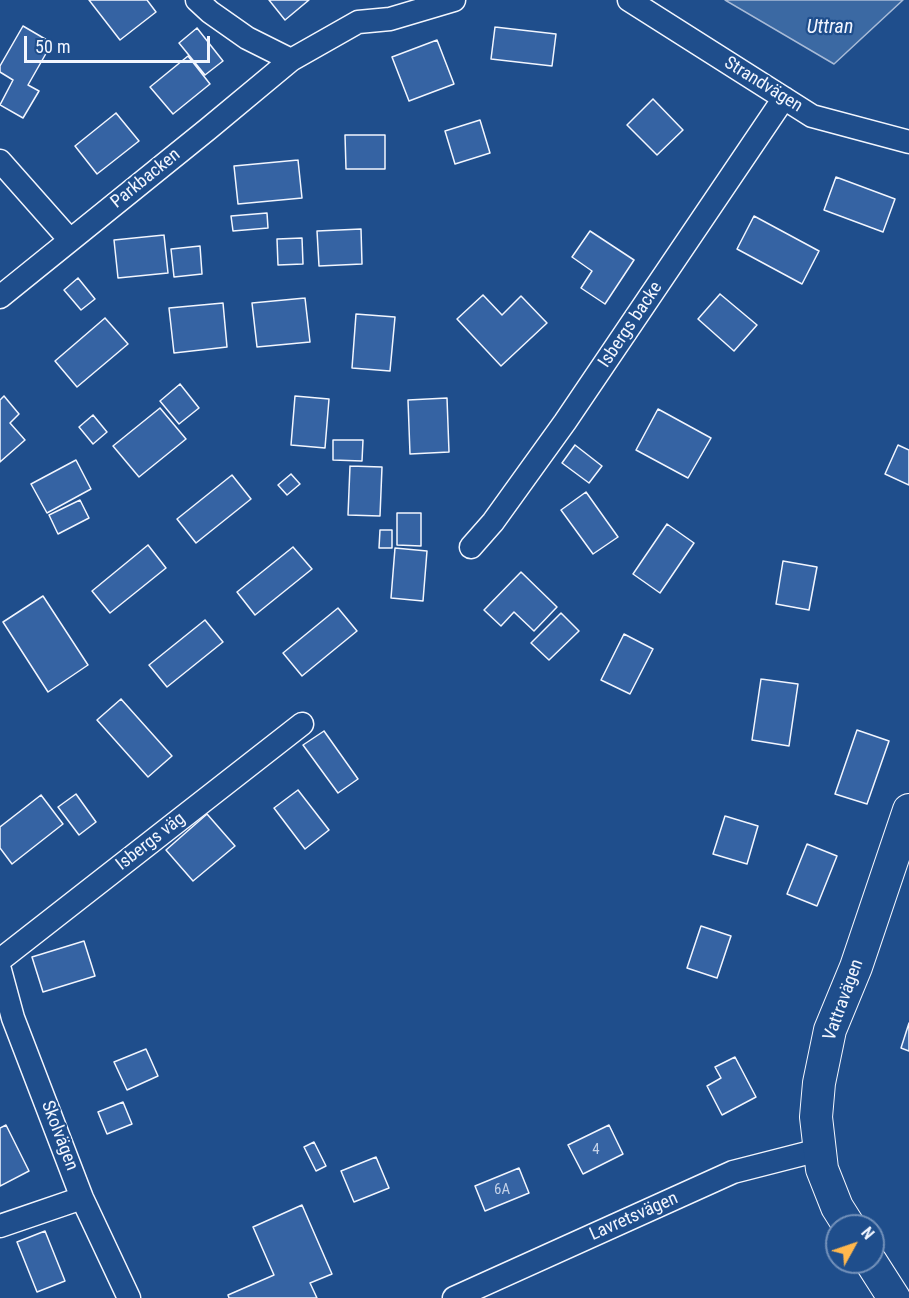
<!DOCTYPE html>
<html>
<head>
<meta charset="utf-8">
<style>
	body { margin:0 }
	#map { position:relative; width:909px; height:1298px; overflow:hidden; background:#1f4e8c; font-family:"Roboto Condensed",sans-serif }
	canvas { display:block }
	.north { position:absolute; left:825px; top:1214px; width:60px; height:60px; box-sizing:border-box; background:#1f4e8c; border:2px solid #7391ba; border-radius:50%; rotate:50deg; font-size:16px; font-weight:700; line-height:24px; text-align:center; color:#f2f6ff }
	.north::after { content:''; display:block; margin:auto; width:21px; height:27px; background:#ffb74d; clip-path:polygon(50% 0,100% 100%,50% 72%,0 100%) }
	.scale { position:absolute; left:24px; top:36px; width:186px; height:27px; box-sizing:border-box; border:3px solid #f2f6ff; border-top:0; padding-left:8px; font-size:18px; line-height:21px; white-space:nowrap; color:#f2f6ff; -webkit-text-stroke:4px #1f4e8c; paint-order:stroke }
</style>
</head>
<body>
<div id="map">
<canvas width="909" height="1298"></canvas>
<div class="north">N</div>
<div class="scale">50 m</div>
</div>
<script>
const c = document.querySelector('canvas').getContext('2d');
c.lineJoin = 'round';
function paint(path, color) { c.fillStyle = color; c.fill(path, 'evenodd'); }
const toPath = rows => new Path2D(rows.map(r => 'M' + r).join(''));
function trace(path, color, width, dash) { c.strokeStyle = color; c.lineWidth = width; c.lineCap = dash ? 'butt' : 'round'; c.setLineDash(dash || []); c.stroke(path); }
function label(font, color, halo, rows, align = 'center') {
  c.font = font + ' "Roboto Condensed",sans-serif'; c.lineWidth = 4.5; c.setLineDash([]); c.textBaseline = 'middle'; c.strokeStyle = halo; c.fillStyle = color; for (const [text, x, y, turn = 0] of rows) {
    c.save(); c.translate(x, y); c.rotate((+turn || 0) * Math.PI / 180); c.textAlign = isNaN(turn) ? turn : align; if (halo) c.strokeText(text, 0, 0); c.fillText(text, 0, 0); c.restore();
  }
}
const water = toPath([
	[725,0,903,0,834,64,725,0]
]);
paint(water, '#3b69a3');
trace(water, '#a8bbd7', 1.5);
const building = toPath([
	[89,0,147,0,156,12,120,40,89,0],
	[269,0,309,0,285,20,269,0],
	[23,26,52,43,28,85,39,91,23,118,0,105,13,80,0,72,0,66,23,26],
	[495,27,556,34,552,66,491,59,495,27],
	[197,28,223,61,205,75,179,43,197,28],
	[437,40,454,84,409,101,392,57,437,40],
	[188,56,210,84,173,114,150,87,188,56],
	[653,99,683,130,657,155,627,125,653,99],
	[116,113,139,141,97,174,75,146,116,113],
	[480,120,490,153,455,164,445,131,480,120],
	[345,135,385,135,385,169,346,169,345,135],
	[298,160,302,198,238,204,234,166,298,160],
	[836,177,895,199,883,232,824,210,836,177],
	[267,213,268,228,233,231,231,216,267,213],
	[754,216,819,251,802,284,737,249,754,216],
	[361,229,362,264,319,266,317,231,361,229],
	[590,231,634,260,605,304,581,288,592,271,572,257,590,231],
	[164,235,168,273,118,278,114,240,164,235],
	[302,238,303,264,278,265,277,239,302,238],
	[200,246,202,274,174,277,171,249,200,246],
	[78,278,95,299,81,310,64,290,78,278],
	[720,294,757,325,734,351,698,319,720,294],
	[483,295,502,315,521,296,547,323,501,366,457,319,483,295],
	[305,298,310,342,257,347,252,303,305,298],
	[223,303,227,347,174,353,169,308,223,303],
	[356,314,395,317,390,371,352,368,356,314],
	[105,318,128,344,77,387,55,361,105,318],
	[180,384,199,408,179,424,160,401,180,384],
	[4,396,19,414,10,423,25,440,0,462,0,400,4,396],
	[295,396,329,399,325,448,291,445,295,396],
	[447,398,449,452,410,454,408,400,447,398],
	[160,408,186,439,139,477,113,446,160,408],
	[658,409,711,438,688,478,636,450,658,409],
	[93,415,107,432,93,444,79,427,93,415],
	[333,440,363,440,362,461,333,460,333,440],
	[575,445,602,466,589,483,562,463,575,445],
	[898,445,909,450,909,485,885,474,898,445],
	[76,460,91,489,47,513,31,484,76,460],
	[350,466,382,467,380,516,348,515,350,466],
	[291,474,300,484,287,495,278,485,291,474],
	[232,475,251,499,196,543,177,519,232,475],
	[586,492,618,537,593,554,561,510,586,492],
	[80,500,89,518,58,534,49,515,80,500],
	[397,513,421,513,421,546,397,545,397,513],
	[667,524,694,543,660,593,633,574,667,524],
	[380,530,392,530,392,548,379,548,380,530],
	[148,545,166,568,110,613,92,591,148,545],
	[293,547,312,569,255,615,237,592,293,547],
	[395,548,427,551,423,601,391,598,395,548],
	[783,561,817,567,809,610,776,604,783,561],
	[521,572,557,607,534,631,514,612,501,626,484,610,521,572],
	[43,596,88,665,48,692,3,622,43,596],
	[338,608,357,631,302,676,283,653,338,608],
	[561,613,579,631,549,660,531,643,561,613],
	[205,620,223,642,167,687,149,665,205,620],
	[624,634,653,649,630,694,601,680,624,634],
	[761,679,798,684,789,746,752,740,761,679],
	[121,699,172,756,148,777,97,720,121,699],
	[857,730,889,741,867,804,835,794,857,730],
	[324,731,358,779,338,793,303,745,324,731],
	[298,790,329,830,305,849,274,808,298,790],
	[76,794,96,822,79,835,58,807,76,794],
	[41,795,63,824,12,864,0,848,0,827,41,795],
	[207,814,235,846,193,881,166,850,207,814],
	[725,816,758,826,747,864,713,854,725,816],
	[807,844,837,856,817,906,787,894,807,844],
	[701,926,731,936,717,978,687,968,701,926],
	[84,941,95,976,43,992,32,957,84,941],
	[909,1023,909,1051,901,1048,909,1023],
	[146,1049,158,1076,127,1090,114,1062,146,1049],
	[735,1057,756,1097,722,1115,707,1086,721,1078,715,1067,735,1057],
	[123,1102,132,1124,107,1134,98,1112,123,1102],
	[6,1125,29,1171,0,1186,0,1128,6,1125],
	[609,1125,623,1154,583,1174,568,1145,609,1125],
	[314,1142,326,1166,316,1171,304,1147,314,1142],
	[376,1157,389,1188,354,1202,341,1171,376,1157],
	[519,1168,529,1193,485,1211,475,1186,519,1168],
	[302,1205,332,1274,310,1283,317,1298,229,1298,228,1295,274,1275,253,1227,302,1205],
	[45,1231,65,1281,37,1292,17,1242,45,1231]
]);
paint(building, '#3563a3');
trace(building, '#f2f6ff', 1.5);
const street = toPath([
	[197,0,210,12,247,38,291,60],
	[629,0,812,116,909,142],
	[0,161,70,240],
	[0,297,208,129,291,60,358,22,390,19,454,0],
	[471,547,493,522,565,422,784,98],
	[0,960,302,724],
	[0,970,13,1018,82,1198,129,1298],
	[0,1226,82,1198],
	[454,1298,733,1172,819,1150]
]);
const secondary = toPath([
	[849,1226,837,1207,822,1169,816,1117,819,1083,830,1030,856,967,909,810],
	[871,1262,894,1298]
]);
trace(street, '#f2f6ff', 25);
trace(secondary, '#f2f6ff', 34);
trace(street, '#1f4e8c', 22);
trace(secondary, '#1f4e8c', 32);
label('15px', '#c3d1e8', null, [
	["4",596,1150],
	["6A",502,1190]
]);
label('18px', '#f2f6ff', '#1f4e8c', [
	["Strandvägen",763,85,32],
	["Parkbacken",146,179,-39],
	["Isbergs backe",631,325,-56],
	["Isbergs väg",151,842,-38],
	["Vattravägen",844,1000,-70],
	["Skolvägen",59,1136,69],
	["Lavretsvägen",634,1217,-24]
]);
label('italic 20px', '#f2f6ff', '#1f4e8c', [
	["Uttran",830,28]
]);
</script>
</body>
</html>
